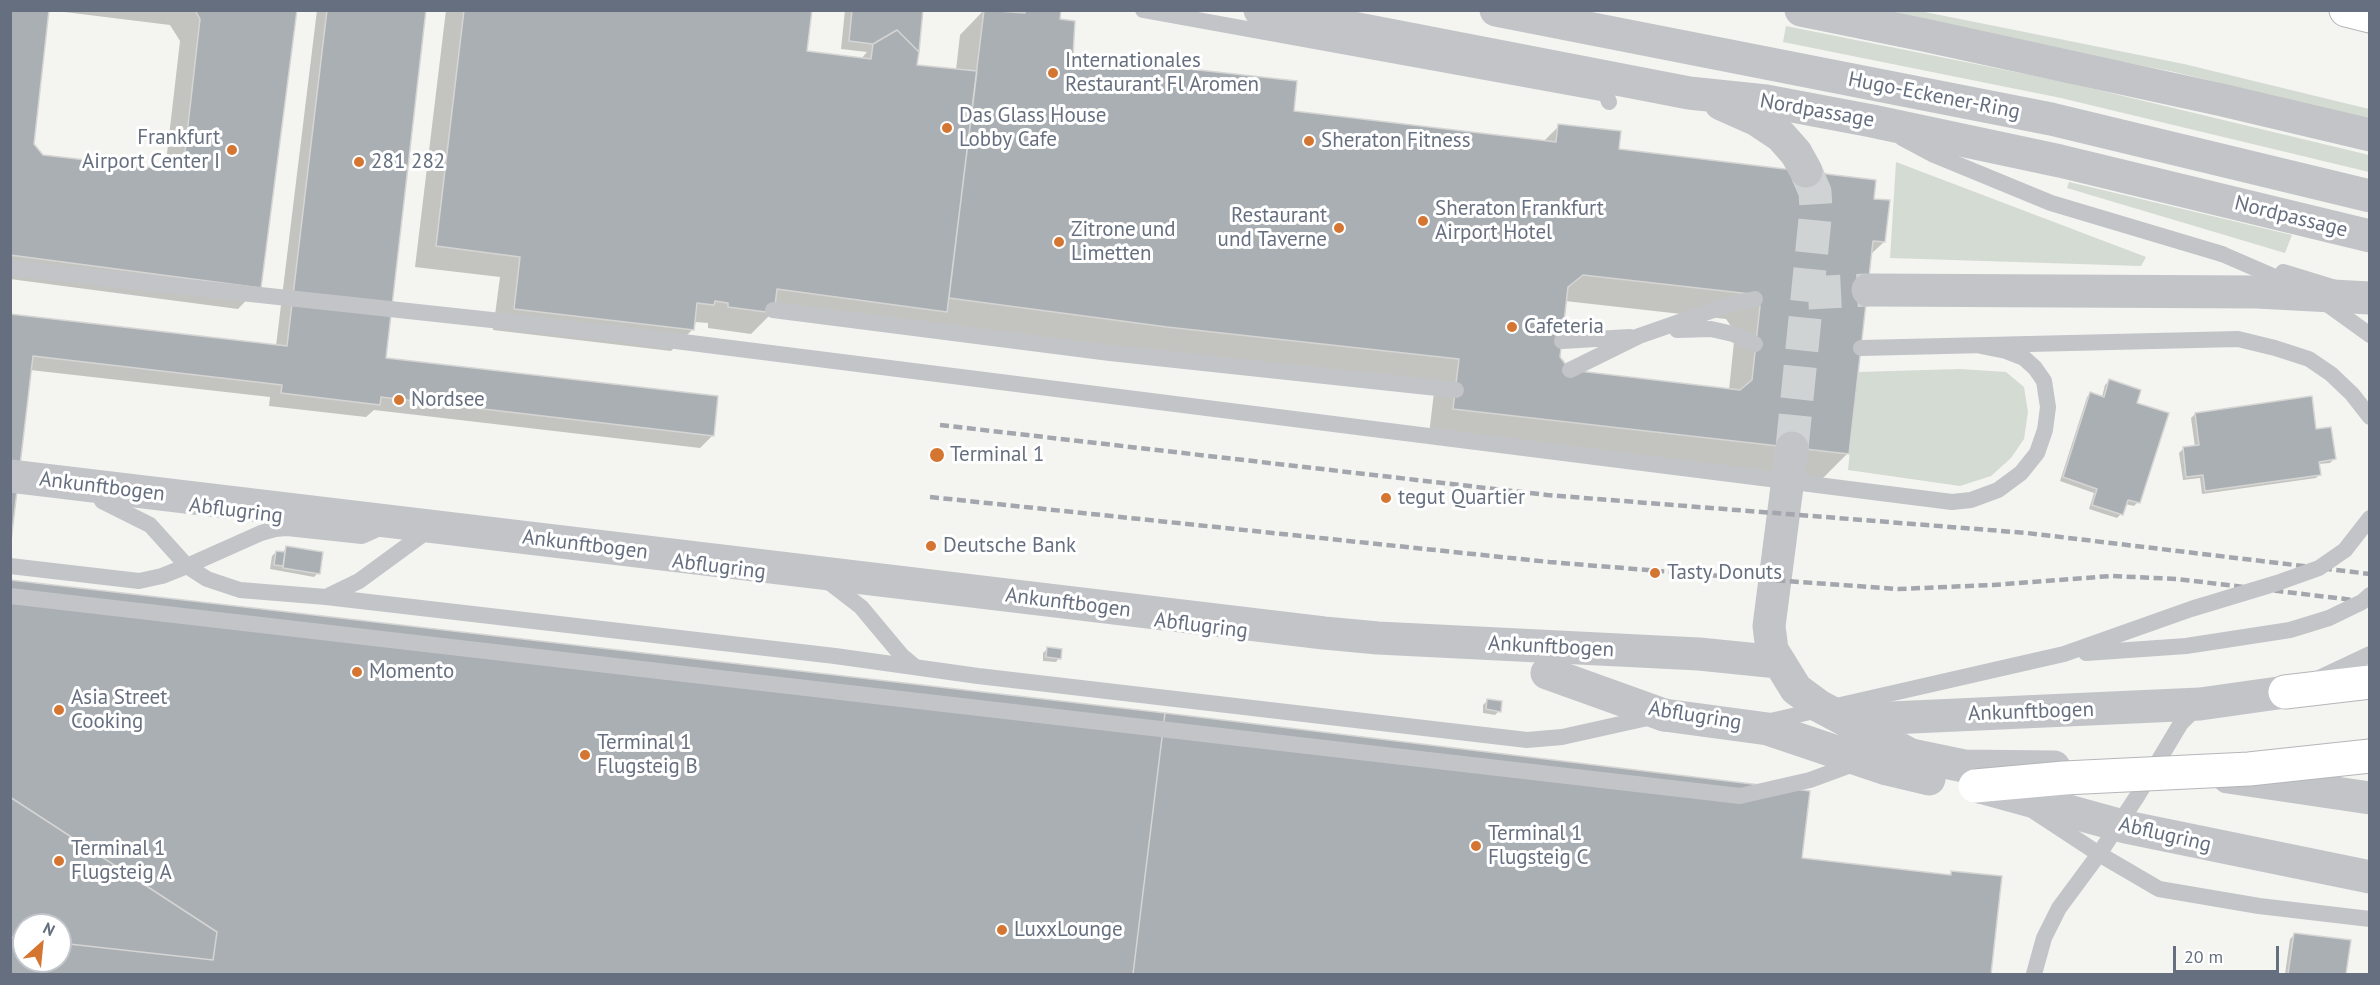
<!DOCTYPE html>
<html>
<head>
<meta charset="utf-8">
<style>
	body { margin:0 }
	#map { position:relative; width:2380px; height:985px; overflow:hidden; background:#f4f4f1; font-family:"PT Sans",sans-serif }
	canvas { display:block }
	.frame { position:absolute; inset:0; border:12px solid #666f7f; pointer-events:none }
	.north { position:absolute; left:12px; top:913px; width:60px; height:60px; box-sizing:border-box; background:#fff; border:2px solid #c2c5cc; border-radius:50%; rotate:27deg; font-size:16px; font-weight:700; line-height:24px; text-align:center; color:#666f7f }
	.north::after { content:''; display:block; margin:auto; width:21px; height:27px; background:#d47631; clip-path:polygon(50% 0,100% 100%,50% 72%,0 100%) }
	.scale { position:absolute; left:2173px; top:946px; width:106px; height:27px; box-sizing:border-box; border:3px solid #666f7f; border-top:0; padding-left:8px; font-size:18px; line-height:21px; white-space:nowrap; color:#666f7f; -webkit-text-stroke:4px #fff; paint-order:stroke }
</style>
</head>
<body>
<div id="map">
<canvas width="2380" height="985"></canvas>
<div class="frame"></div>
<div class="north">N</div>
<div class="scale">20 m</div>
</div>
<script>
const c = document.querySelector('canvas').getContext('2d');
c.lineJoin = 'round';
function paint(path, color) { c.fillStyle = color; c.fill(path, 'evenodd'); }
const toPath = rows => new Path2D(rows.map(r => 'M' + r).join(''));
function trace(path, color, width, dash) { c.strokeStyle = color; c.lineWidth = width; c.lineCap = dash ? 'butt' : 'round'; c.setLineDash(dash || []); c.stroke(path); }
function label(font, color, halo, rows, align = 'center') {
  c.font = font + ' "PT Sans",sans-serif'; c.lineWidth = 6; c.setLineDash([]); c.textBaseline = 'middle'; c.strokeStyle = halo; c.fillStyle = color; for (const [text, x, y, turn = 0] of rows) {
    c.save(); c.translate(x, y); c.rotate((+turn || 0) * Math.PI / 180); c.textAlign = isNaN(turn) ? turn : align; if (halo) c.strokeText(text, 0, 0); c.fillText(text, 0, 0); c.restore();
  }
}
paint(toPath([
	[1866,11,1920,11,2184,64,2369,109,2369,119,2174,72],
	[1786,26,2065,82,2369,155,2369,172,2061,98,1783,42],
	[1896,162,2146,257,2141,266,1890,258],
	[2069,182,2292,235,2285,253,2067,188],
	[1960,369,2006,372,2024,387,2028,412,2024,439,2011,458,1991,476,1960,486,1848,470,1858,372]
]), '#d4dbd2');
paint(toPath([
	[10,10,33,145,43,157,165,171,180,41,170,25,48,10,295,10,259,287,238,309,10,279],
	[317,10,424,10,384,359,713,435,700,448,374,410,366,417,269,406,270,397,30,370,10,315,276,346],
	[446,10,810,10,805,52,861,59,867,52,841,49,845,10,922,10,916,67,956,70,960,35,984,10,1013,13,1015,10,1060,10,1059,21,1072,57,1292,112,1543,142,1559,126,1617,151,1872,200,1884,242,1870,255,1847,454,1822,479,1429,434,1435,384,773,312,751,334,708,328,708,323,696,322,692,330,671,351,493,330,500,277,415,267],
	[1565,301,1726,319,1735,332,1729,390,1569,372,1559,358],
	[2109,381,2135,404,2138,502,2134,506,2125,504,2121,514,2117,518,2089,509,2094,493,2060,481,2087,397,2091,393,2102,397,2105,385],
	[2195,414,2315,430,2334,459,2330,463,2318,464,2320,474,2316,478,2202,494,2200,478,2183,480,2179,453,2183,449,2195,447,2191,418],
	[286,548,318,573,314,577,270,569,272,556,276,552,282,553],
	[10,581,1800,860,1948,877,1952,872,2001,878,1990,974,10,974],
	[24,925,60,925,60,961,24,961],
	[1047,649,1059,658,1056,662,1043,661,1043,653],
	[1487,701,1499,711,1495,715,1483,713,1483,705],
	[2294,935,2349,942,2344,974,2285,974,2290,939]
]), '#0003');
const building = toPath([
	[10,10,49,10,34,144,43,155,173,170,184,161,200,19,195,10,297,10,261,288,10,255,10,10],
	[327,10,426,10,386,358,718,396,714,436,381,397,380,405,281,393,282,385,33,356,10,550,10,314,287,346,327,10],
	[464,10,812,10,807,51,871,59,873,44,897,30,919,52,917,65,977,71,947,312,777,289,774,313,728,307,728,303,715,301,714,305,697,303,694,330,514,309,520,257,436,246,464,10],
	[852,10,923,10,919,52,897,30,873,44,849,41,852,10],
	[984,10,1025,13,1025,10,1061,10,1060,19,1075,21,1073,56,1297,81,1294,111,1556,142,1558,124,1621,131,1619,149,1876,180,1874,199,1890,200,1885,242,1873,241,1849,454,1453,409,1459,359,1167,327,949,298,984,10],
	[1583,275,1751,294,1760,306,1752,380,1740,390,1570,370,1560,357,1568,287,1583,275],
	[2109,379,2141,390,2137,403,2169,413,2140,503,2128,500,2123,515,2092,505,2097,489,2063,477,2090,392,2104,397,2109,379],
	[2312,396,2316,429,2331,427,2336,459,2319,462,2321,475,2205,491,2203,475,2186,477,2183,447,2199,445,2195,413,2312,396],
	[286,546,323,552,320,574,283,568,286,546],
	[276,551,285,552,283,566,274,565,276,551],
	[10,580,1165,713,1133,974,10,974,10,937,24,939,24,961,60,961,60,943,213,960,217,932,10,797,10,580],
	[1047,647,1062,649,1061,659,1046,657,1047,647],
	[1487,699,1502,701,1501,712,1486,709,1487,699],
	[1165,713,1810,791,1802,858,1951,875,1951,871,2002,876,1991,974,1133,974,1165,713],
	[10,797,217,932,213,960,60,943,60,925,24,925,24,939,10,937,10,797],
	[2294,933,2351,940,2346,974,2288,974,2294,933]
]);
paint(building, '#aaafb4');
trace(building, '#d5d5d3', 1.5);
trace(toPath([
	[1808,293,1868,290],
	[1792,448,1816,209,1815,192,1806,171]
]), '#d0d3d4', 33, [33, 16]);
const trunk = toPath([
	[2285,692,2370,682]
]);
const motorway = toPath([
	[2346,10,2370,16]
]);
trace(trunk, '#b4b6b9', 35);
trace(motorway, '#b4b6b9', 35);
trace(toPath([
	[1143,10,1606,94,1609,102],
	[1902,138,1932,154,2051,203,2222,254],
	[10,268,612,333,1952,502,1971,500,1998,490,2021,473,2037,453,2045,430,2048,407,2044,381,2035,368,2024,358,2006,351,1981,346],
	[773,310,1110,353,1456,390],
	[1677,330,1711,329,1733,334,1755,344],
	[1562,341,1630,337],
	[1861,348,2238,339,2275,348,2309,359,2331,374,2352,394,2370,417],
	[1570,370,1639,336,1731,304,1755,299],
	[275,529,287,528,362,536,382,527],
	[10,566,139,581,162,576,187,566,207,579,240,590,326,597,835,656,978,676,1527,740,1562,737,1652,717],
	[10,596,1740,796,1810,780,1859,762],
	[2319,678,2370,654],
	[2035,812,2099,854,2159,889,2259,906,2370,919],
	[2034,974,2044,938,2059,908,2099,854,2138,795,2181,723,2198,706]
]), '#c2c4c8', 16);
trace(toPath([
	[1260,10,1689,93,1766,101,1872,121,2060,161,2370,236],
	[1721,104,1757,120,1781,136,1796,153,1806,171],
	[1868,290,2257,292,2370,298],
	[1792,448,1769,626,1772,650,1796,689,1819,706,1911,755,1964,766,2054,767],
	[10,476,1324,633,1378,638,1699,654,1778,662],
	[1664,715,1768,729,1887,769,1929,779],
	[1846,720,2200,704,2285,692],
	[2228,777,2370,798]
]), '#c2c4c8', 33);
trace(toPath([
	[1496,10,2051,119,2370,196],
	[1801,10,1924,35,2222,100,2370,135]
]), '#c2c4c8', 33);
trace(trunk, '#fff', 33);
trace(motorway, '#fff', 33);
trace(toPath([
	[940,425,1547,495,2027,533,2370,574],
	[930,497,1549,562,1758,579,1898,589,1993,585,2111,576,2177,579,2370,602]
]), '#a3a6ac', 4.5, [9, 4.5]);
const trunkBridge = toPath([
	[1975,786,2064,778,2249,769,2370,756]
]);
trace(trunkBridge, '#b4b6b9', 35, []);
trace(toPath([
	[2222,254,2289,283,2327,304,2370,335],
	[2283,272,2345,291,2370,302],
	[102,501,150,525,187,566,261,533,275,529],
	[826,580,861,607,902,656,914,666],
	[326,597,359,581,426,532],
	[2086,653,2186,646,2290,630,2329,618,2362,602,2370,595],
	[1753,725,2064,654,2191,609,2277,583,2319,568,2345,550,2370,518]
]), '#c2c4c8', 16);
trace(toPath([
	[1547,673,1664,715],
	[1977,786,2126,827,2370,877]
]), '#c2c4c8', 33);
trace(trunkBridge, '#fff', 33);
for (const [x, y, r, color] of [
	[1053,73,6,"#d47631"],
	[947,128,6,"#d47631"],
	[1309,141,6,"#d47631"],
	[232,150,6,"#d47631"],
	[359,162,6,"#d47631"],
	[1423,221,6,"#d47631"],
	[1339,228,6,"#d47631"],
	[1059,242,6,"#d47631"],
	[1512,327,6,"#d47631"],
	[399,400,6,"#d47631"],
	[937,455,8,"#d47631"],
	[1386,498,6,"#d47631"],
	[931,546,6,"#d47631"],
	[1655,573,6,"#d47631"],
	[357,672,6,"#d47631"],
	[59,710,6,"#d47631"],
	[585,755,6,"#d47631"],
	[1476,846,6,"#d47631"],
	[59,861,6,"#d47631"],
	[1002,930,6,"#d47631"]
]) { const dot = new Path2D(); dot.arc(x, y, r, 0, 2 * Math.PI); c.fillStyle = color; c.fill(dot); trace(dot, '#fff', 2); }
label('21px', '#666f7f', '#fff', [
	["Internationales",1065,61],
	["Restaurant Fl Aromen",1065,85],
	["Das Glass House",959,116],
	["Lobby Cafe",959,140],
	["Frankfurt",220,138,"right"],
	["Airport Center I",220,162,"right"],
	["Sheraton Fitness",1321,141],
	["281 282",371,162],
	["Sheraton Frankfurt",1435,209],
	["Airport Hotel",1435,233],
	["Restaurant",1327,216,"right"],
	["und Taverne",1327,240,"right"],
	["Zitrone und",1071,230],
	["Limetten",1071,254],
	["Cafeteria",1524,327],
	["Nordsee",411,400],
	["Terminal 1",950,455],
	["tegut Quartier",1398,498],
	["Deutsche Bank",943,546],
	["Tasty Donuts",1667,573],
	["Momento",369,672],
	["Asia Street",71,698],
	["Cooking",71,722],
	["Terminal 1",597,743],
	["Flugsteig B",597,767],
	["Terminal 1",1488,834],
	["Flugsteig C",1488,858],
	["Terminal 1",71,849],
	["Flugsteig A",71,873],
	["LuxxLounge",1014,930]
], 'left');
label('21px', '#666f7f', '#fff', [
	["Hugo-Eckener-Ring",1934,96,11],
	["Nordpassage",1817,111,10],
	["Nordpassage",2291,217,14],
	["Ankunftbogen",102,487,7],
	["Abflugring",236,511,7],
	["Ankunftbogen",585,545,7],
	["Abflugring",719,567,7],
	["Ankunftbogen",1068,603,7],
	["Abflugring",1201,626,7],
	["Ankunftbogen",1551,647,3],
	["Ankunftbogen",2031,712,-2],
	["Abflugring",1695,716,9],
	["Abflugring",2165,835,13]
]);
</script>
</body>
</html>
